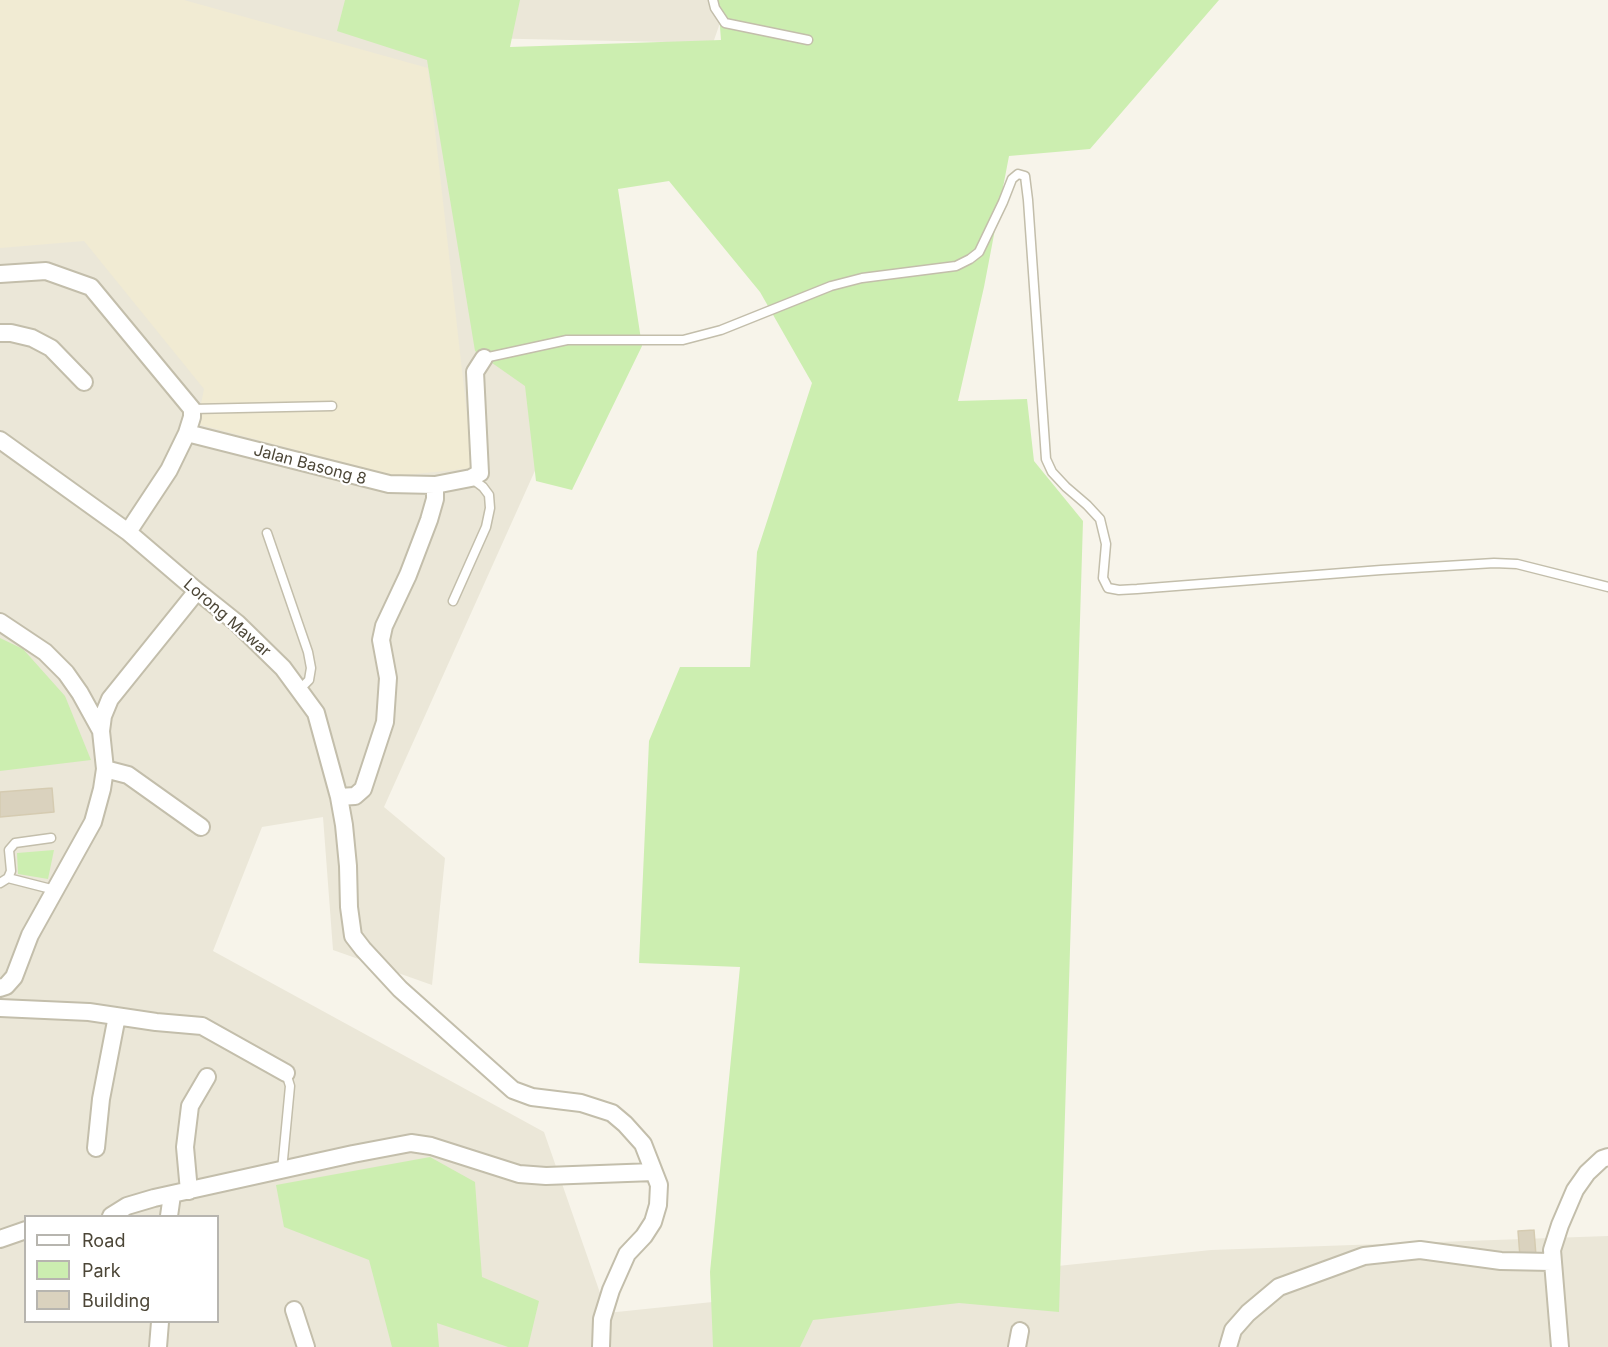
<!DOCTYPE html>
<html>
<head>
<meta charset="utf-8">
<style>
	body { margin:0 }
	#map { position:relative; width:1608px; height:1347px; overflow:hidden; background:#f7f4ea; font-family:Inter,sans-serif }
	canvas { display:block }
	.legend { position:absolute; left:24px; top:1215px; width:195px; height:108px; box-sizing:border-box; background:#fff; border:2px solid #b7b5af; margin:0; padding:8px 10px; list-style:none; font-size:18px; color:#4c4637 }
	.legend li { display:flex; align-items:center; gap:12px; height:30px }
	.legend b { width:30px; border:2px solid #b7b5af }
</style>
</head>
<body>
<div id="map">
<canvas width="1608" height="1347"></canvas>
<ul class="legend">
<li><b style="height:8px;background:#fff"></b>Road</li>
<li><b style="height:16px;background:#cceeb0"></b>Park</li>
<li><b style="height:16px;background:#dad2be"></b>Building</li>
</ul>
</div>
<script>
const c = document.querySelector('canvas').getContext('2d');
c.lineJoin = 'round';
function paint(path, color) { c.fillStyle = color; c.fill(path, 'evenodd'); }
const toPath = rows => new Path2D(rows.map(r => 'M' + r).join(''));
function trace(path, color, width, dash) { c.strokeStyle = color; c.lineWidth = width; c.lineCap = dash ? 'butt' : 'round'; c.setLineDash(dash || []); c.stroke(path); }
function label(font, color, halo, rows, align = 'center') {
  c.font = font + ' Inter,sans-serif'; c.lineWidth = 4.5; c.setLineDash([]); c.textBaseline = 'middle'; c.strokeStyle = halo; c.fillStyle = color; for (const [text, x, y, turn = 0] of rows) {
    c.save(); c.translate(x, y); c.rotate((+turn || 0) * Math.PI / 180); c.textAlign = isNaN(turn) ? turn : align; if (halo) c.strokeText(text, 0, 0); c.fillText(text, 0, 0); c.restore();
  }
}
paint(toPath([
	[0,0,728,0,713,43,476,38,564,406,384,807,445,858,432,985,333,950,323,817,262,827,213,951,544,1132,607,1313,1211,1250,1608,1236,1608,1347,0,1347],
	[26,1216,218,1216,218,1322,26,1322]
]), '#ebe7d8');
paint(toPath([
	[0,0,184,0,428,68,473,468,396,476,197,424,204,389,84,241,0,248]
]), '#f1ebd3');
paint(toPath([
	[345,0,520,0,510,47,721,40,718,0,1219,0,1090,149,1009,156,984,287,958,401,1027,399,1034,461,1083,521,1059,1312,959,1303,813,1320,800,1347,713,1347,710,1272,740,967,639,963,649,741,680,667,750,667,757,552,812,383,760,292,669,181,618,189,642,346,572,490,536,481,525,386,475,351,427,60,337,31],
	[0,638,23,649,65,696,91,760,0,771],
	[54,850,48,879,18,874,17,853],
	[430,1157,475,1182,482,1277,539,1301,528,1347,508,1347,437,1323,439,1347,392,1347,369,1260,284,1227,276,1185]
]), '#cceeb0');
const building = toPath([
	[52,788,54,812,0,817,0,792,52,788],
	[1534,1230,1536,1256,1520,1257,1518,1231,1534,1230]
]);
paint(building, '#dad2be');
trace(building, '#d5cbb1', 1.5);
const service = toPath([
	[713,0,715,8,725,23,808,40],
	[484,358,567,340,683,340,721,330,831,286,862,278,956,266,970,259,979,252,1003,202,1012,179,1018,174,1025,176,1028,200,1046,459,1052,472,1066,487,1087,505,1100,519,1106,544,1103,578,1108,588,1119,590,1137,589,1381,570,1494,563,1517,564,1608,587],
	[192,409,332,406],
	[267,533,308,652,311,668,309,680,299,690],
	[453,601,486,527,490,508,489,495,483,487,471,478],
	[8,878,55,890],
	[0,883,8,878,11,871,9,850,15,843,51,838],
	[282,1170,290,1086,286,1073]
]);
const minor = toPath([
	[0,274,46,271,91,287,192,409,192,417,187,433,169,470,128,532],
	[0,333,11,333,32,338,51,348,84,382],
	[187,433,389,484,435,485],
	[0,440,128,532,197,591,237,623,283,668,316,713,339,797,344,825,348,866,349,907,353,936,363,949,400,989,513,1090,532,1097,581,1103,612,1113,625,1124,643,1144,659,1185,658,1205,653,1222,644,1236,627,1254,611,1290,602,1319,601,1347],
	[0,622,45,652,66,673,80,693,101,731],
	[105,769,128,775,201,827],
	[339,797,355,796,363,789,385,722,388,678,381,640,384,626,408,575,429,520,435,499,435,485,471,478,480,473,475,372,484,358],
	[0,988,6,986,14,977,30,935,93,822,102,789,105,769,101,731,103,716,110,699,197,591],
	[0,1008,89,1012,156,1022,202,1026,286,1073],
	[96,1148,101,1099,117,1016],
	[189,1191,185,1147,190,1106,207,1077],
	[111,1216,127,1206,154,1198,353,1154,411,1143,431,1146,519,1174,546,1176,654,1172],
	[169,1216,172,1195],
	[0,1239,26,1230],
	[294,1310,306,1347],
	[158,1347,160,1322],
	[1017,1347,1020,1331],
	[1228,1347,1233,1330,1248,1313,1279,1287,1364,1256,1420,1250,1501,1261,1552,1262],
	[1560,1347,1552,1250,1560,1225,1575,1190,1587,1173,1602,1159,1608,1157]
]);
trace(service, '#c3beab', 11);
trace(minor, '#c3beab', 20);
trace(service, '#fff', 8);
trace(minor, '#fff', 16);
label('16px', '#4c4637', '#fff', [
	["Jalan Basong 8",310,465,15],
	["Lorong Mawar",227,618,41]
]);
</script>
</body>
</html>
